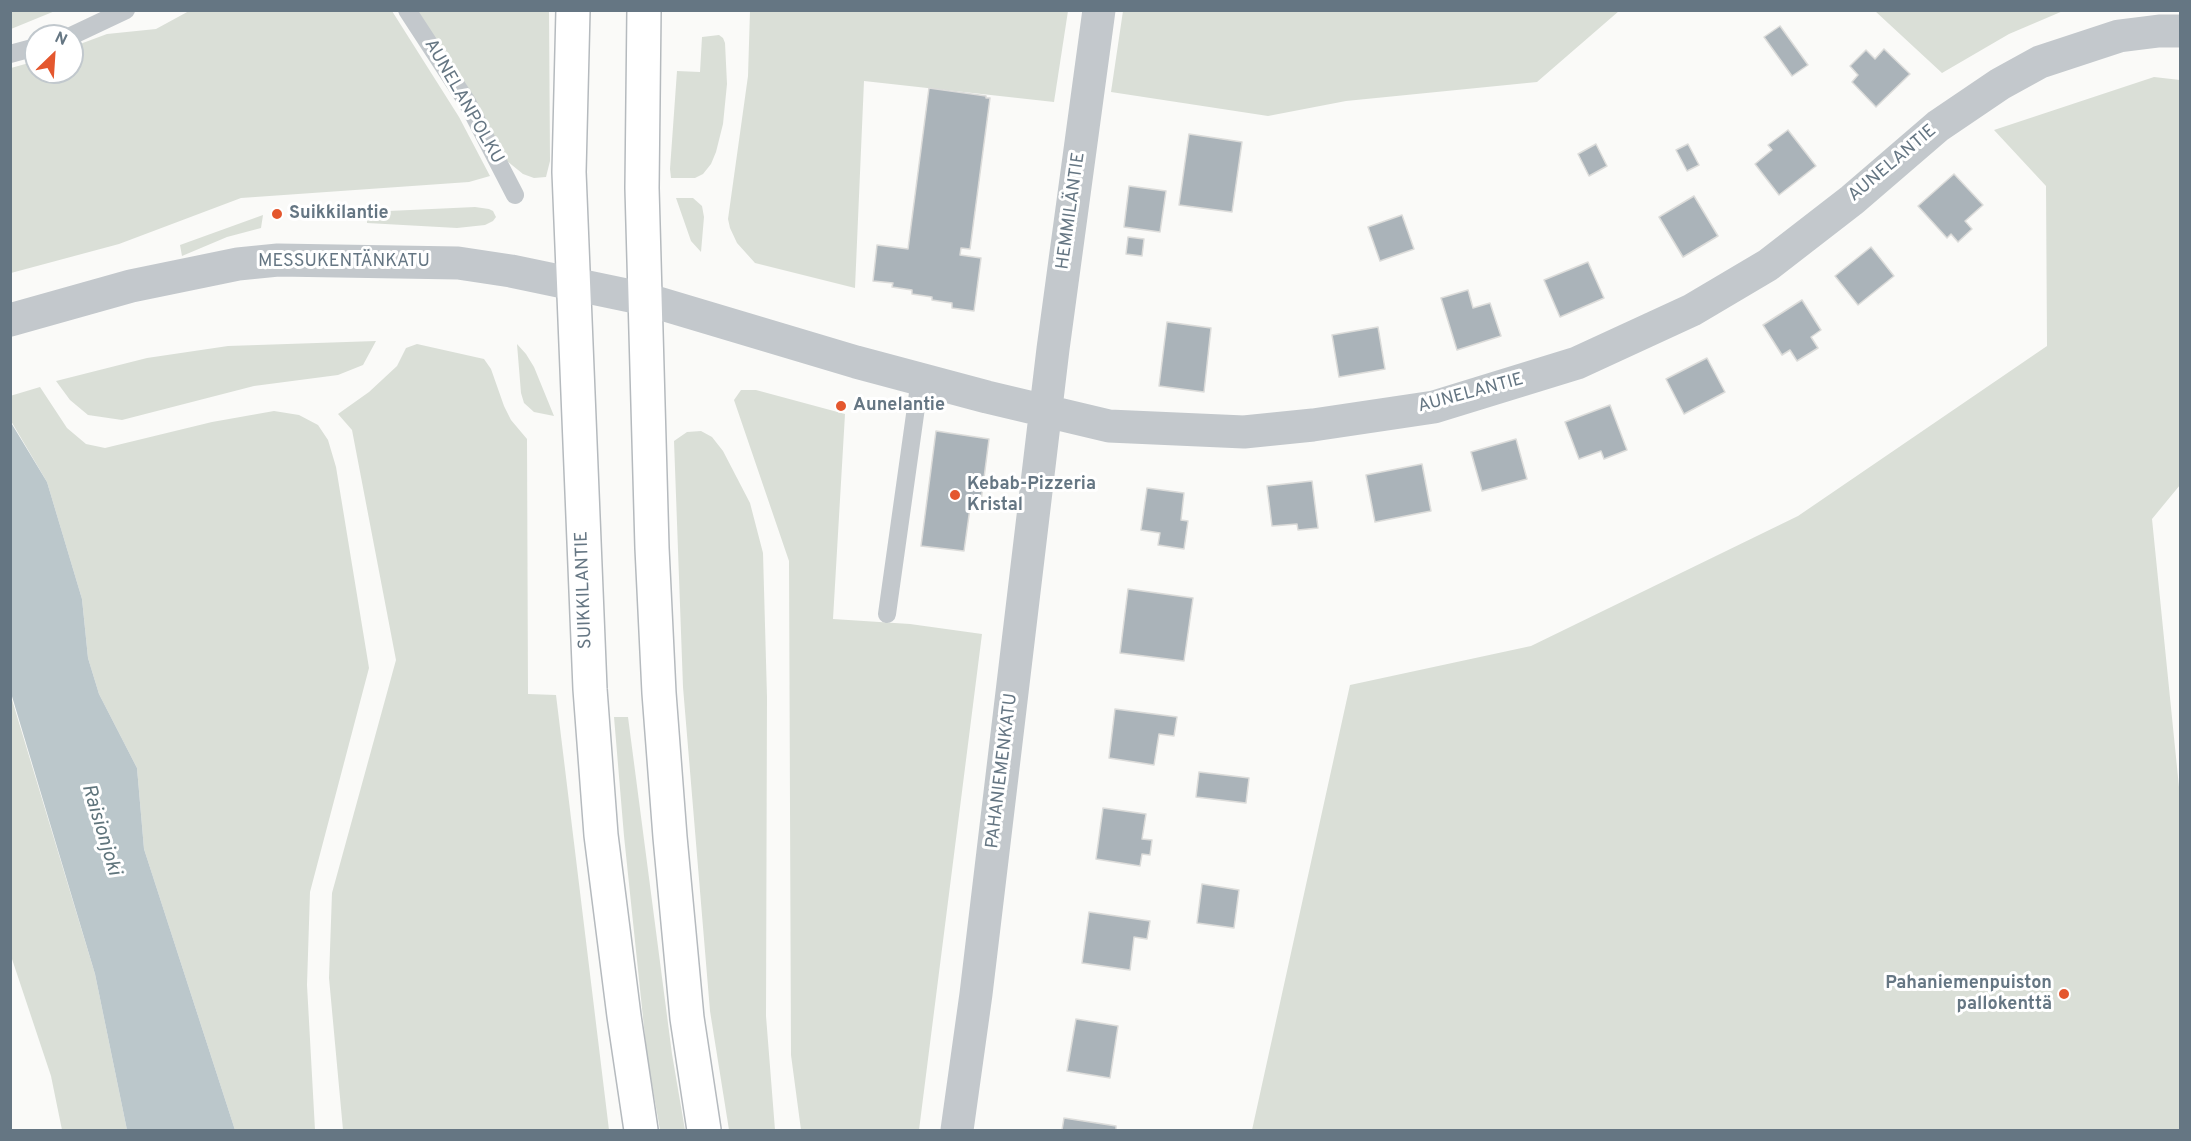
<!DOCTYPE html>
<html>
<head>
<meta charset="utf-8">
<style>
	body { margin:0 }
	#map { position:relative; width:2191px; height:1141px; overflow:hidden; background:#fafaf8; font-family:Overpass,sans-serif }
	canvas { display:block }
	.frame { position:absolute; inset:0; border:12px solid #657683; pointer-events:none }
	.north { position:absolute; left:24px; top:24px; width:60px; height:60px; box-sizing:border-box; background:#fff; border:2px solid #c1c8cd; border-radius:50%; rotate:25deg; font-size:16px; font-weight:700; line-height:24px; text-align:center; color:#657683 }
	.north::after { content:''; display:block; margin:auto; width:21px; height:27px; background:#e4572e; clip-path:polygon(50% 0,100% 100%,50% 72%,0 100%) }
</style>
</head>
<body>
<div id="map">
<canvas width="2191" height="1141"></canvas>
<div class="frame"></div>
<div class="north">N</div>
</div>
<script>
const c = document.querySelector('canvas').getContext('2d');
c.lineJoin = 'round';
function paint(path, color) { c.fillStyle = color; c.fill(path, 'evenodd'); }
const toPath = rows => new Path2D(rows.map(r => 'M' + r).join(''));
function trace(path, color, width, dash) { c.strokeStyle = color; c.lineWidth = width; c.lineCap = dash ? 'butt' : 'round'; c.setLineDash(dash || []); c.stroke(path); }
function label(font, color, halo, rows, align = 'center') {
  c.font = font + ' Overpass,sans-serif'; c.lineWidth = 6; c.setLineDash([]); c.textBaseline = 'middle'; c.strokeStyle = halo; c.fillStyle = color; for (const [text, x, y, turn = 0] of rows) {
    c.save(); c.translate(x, y); c.rotate((+turn || 0) * Math.PI / 180); c.textAlign = isNaN(turn) ? turn : align; if (halo) c.strokeText(text, 0, 0); c.fillText(text, 0, 0); c.restore();
  }
}
paint(toPath([
	[11,10,55,10,55,11,11,29],
	[189,11,392,11,459,117,490,176,469,182,241,198,119,244,11,273,11,68,36,61,36,72,72,72,72,47,107,34,156,29],
	[416,11,549,11,550,161,546,177,534,178,523,174,502,157],
	[750,11,751,10,1068,11,1054,102,864,81,855,288,755,263,737,243,730,228,728,219,748,76],
	[1123,11,1123,10,1619,11,1537,82,1346,101,1268,116,1111,92],
	[1875,11,2063,11,2009,34,1942,73],
	[719,35,723,38,725,43,727,84,723,124,716,152,711,164,703,174,695,178,671,178,670,169,677,71,700,72,702,37],
	[2154,77,2180,80,2180,485,2152,519,2180,797,2180,1130,1252,1130,1350,685,1531,646,1798,516,2047,346,2046,186,1994,130],
	[676,198,693,198,702,206,704,217,701,252,691,241],
	[475,207,489,209,493,211,496,217,493,221,485,225,457,228,367,223,367,212],
	[263,215,261,228,227,237,182,256,180,245],
	[376,341,363,365,338,375,254,386,122,420,88,415,70,400,56,381,147,358,228,346],
	[417,344,484,359,491,369,504,406,511,420,527,439,528,694,556,695,609,1130,343,1130,329,978,332,893,396,660,352,430,338,414,369,392,397,366,406,348],
	[517,344,526,354,534,367,554,416,534,412,524,403,521,393],
	[40,387,67,428,86,444,105,448,212,422,274,411,299,415,318,425,328,440,336,467,369,668,310,892,307,985,315,1130,235,1130,144,849,137,768,99,694,88,658,82,599,47,482,11,421,10,396],
	[741,390,756,390,845,414,833,619,910,624,982,634,919,1130,801,1130,791,1055,789,561,734,400],
	[701,431,712,437,723,451,750,503,763,553,767,697,766,1016,775,1130,729,1130,710,1011,683,687,674,441,687,432],
	[10,693,95,974,127,1130,62,1130,51,1076,11,956],
	[614,717,628,717,672,1054,685,1130,660,1130,647,1056,624,836]
]), '#dadfd7');
paint(toPath([
	[10,421,47,482,82,599,88,658,99,694,137,768,144,849,235,1130,127,1130,95,974,11,693]
]), '#bbc7cb');
const building = toPath([
	[1780,26,1808,65,1792,76,1764,37,1780,26],
	[1884,49,1910,74,1876,107,1852,82,1858,75,1850,66,1866,50,1875,59,1884,49],
	[929,88,986,96,986,98,990,98,970,249,961,248,960,255,981,258,974,311,952,308,952,303,932,300,932,297,912,294,912,290,892,287,893,283,873,281,877,245,908,249,929,88],
	[1788,130,1816,166,1779,195,1755,164,1772,150,1768,145,1788,130],
	[1189,134,1242,142,1232,212,1179,205,1189,134],
	[1596,144,1607,166,1589,176,1578,154,1596,144],
	[1688,144,1699,165,1687,171,1676,150,1688,144],
	[1954,174,1983,205,1965,221,1972,229,1958,242,1951,234,1947,238,1918,206,1954,174],
	[1129,186,1166,191,1160,232,1124,227,1129,186],
	[1694,196,1718,236,1683,257,1659,217,1694,196],
	[1402,215,1414,249,1380,261,1368,227,1402,215],
	[1128,237,1144,239,1142,256,1126,254,1128,237],
	[1871,247,1894,276,1858,305,1835,276,1871,247],
	[1588,262,1604,298,1560,317,1544,280,1588,262],
	[1468,290,1473,308,1490,303,1501,336,1457,350,1441,298,1468,290],
	[1802,300,1821,330,1811,337,1818,348,1797,361,1790,350,1782,355,1763,325,1802,300],
	[1167,322,1211,328,1204,392,1159,386,1167,322],
	[1378,327,1385,369,1339,377,1332,335,1378,327],
	[1707,358,1725,392,1684,414,1666,379,1707,358],
	[1610,405,1627,450,1604,459,1601,451,1579,459,1565,422,1610,405],
	[936,431,989,439,980,509,970,508,964,551,921,546,936,431],
	[1516,439,1527,479,1482,491,1471,452,1516,439],
	[1422,464,1431,511,1375,522,1366,475,1422,464],
	[1312,481,1318,528,1298,530,1297,524,1272,526,1267,486,1312,481],
	[1147,488,1184,493,1181,520,1188,521,1184,549,1158,545,1160,533,1141,530,1147,488],
	[1128,589,1193,598,1184,661,1120,653,1128,589],
	[1115,709,1177,717,1174,736,1159,734,1154,765,1109,758,1115,709],
	[1199,772,1249,778,1246,803,1196,797,1199,772],
	[1103,808,1146,814,1142,839,1152,840,1150,855,1142,854,1140,866,1096,859,1103,808],
	[1202,884,1239,890,1234,928,1197,923,1202,884],
	[1089,912,1150,921,1147,939,1134,937,1130,970,1082,963,1089,912],
	[1076,1019,1118,1026,1110,1078,1067,1071,1076,1019],
	[1064,1118,1116,1126,1116,1130,1062,1130,1064,1118]
]);
paint(building, '#aab3b9');
trace(building, '#dcdcda', 1.5);
const primary = toPath([
	[573,10,569,172,590,689,601,835,624,1016,641,1130],
	[644,10,642,188,652,548,659,693,670,837,687,1018,704,1130]
]);
trace(primary, '#b5babe', 36);
trace(toPath([
	[407,10,467,102,515,195],
	[71,36,126,10],
	[10,54,36,47],
	[887,614,920,379]
]), '#c3c8cc', 18);
trace(toPath([
	[645,299,856,362,987,397,1109,426,1244,432,1313,425,1434,407,1577,363,1692,310,1768,265,1852,200,1938,126,2000,84,2040,62,2119,36,2159,31,2180,31],
	[957,1130,976,994,1053,349,1099,10]
]), '#c3c8cc', 33);
trace(toPath([
	[10,320,131,286,238,264,278,260,458,263,511,271,645,299]
]), '#c3c8cc', 33);
trace(primary, '#fff', 33);
for (const [x, y, r, color] of [
	[277,214,6,"#e4572e"],
	[841,406,6,"#e4572e"],
	[955,495,6,"#e4572e"],
	[2064,994,6,"#e4572e"]
]) { const dot = new Path2D(); dot.arc(x, y, r, 0, 2 * Math.PI); c.fillStyle = color; c.fill(dot); trace(dot, '#fff', 2); }
label('18px', '#657683', '#fff', [
	["AUNELANPOLKU",463,102,60],
	["AUNELANTIE",1893,164,-40],
	["HEMMILÄNTIE",1072,211,-82],
	["MESSUKENTÄNKATU",344,262],
	["AUNELANTIE",1471,394,-15],
	["SUIKKILANTIE",585,590,-92],
	["PAHANIEMENKATU",1003,771,-83]
]);
label('bold 18px', '#657683', '#fff', [
	["Suikkilantie",289,214],
	["Aunelantie",853,406],
	["Kebab-Pizzeria",967,485],
	["Kristal",967,506],
	["Pahaniemenpuiston",2052,984,"right"],
	["pallokenttä",2052,1005,"right"]
], 'left');
label('italic 20px', '#60757c', '#fff', [
	["Raisionjoki",100,830,73]
]);
</script>
</body>
</html>
